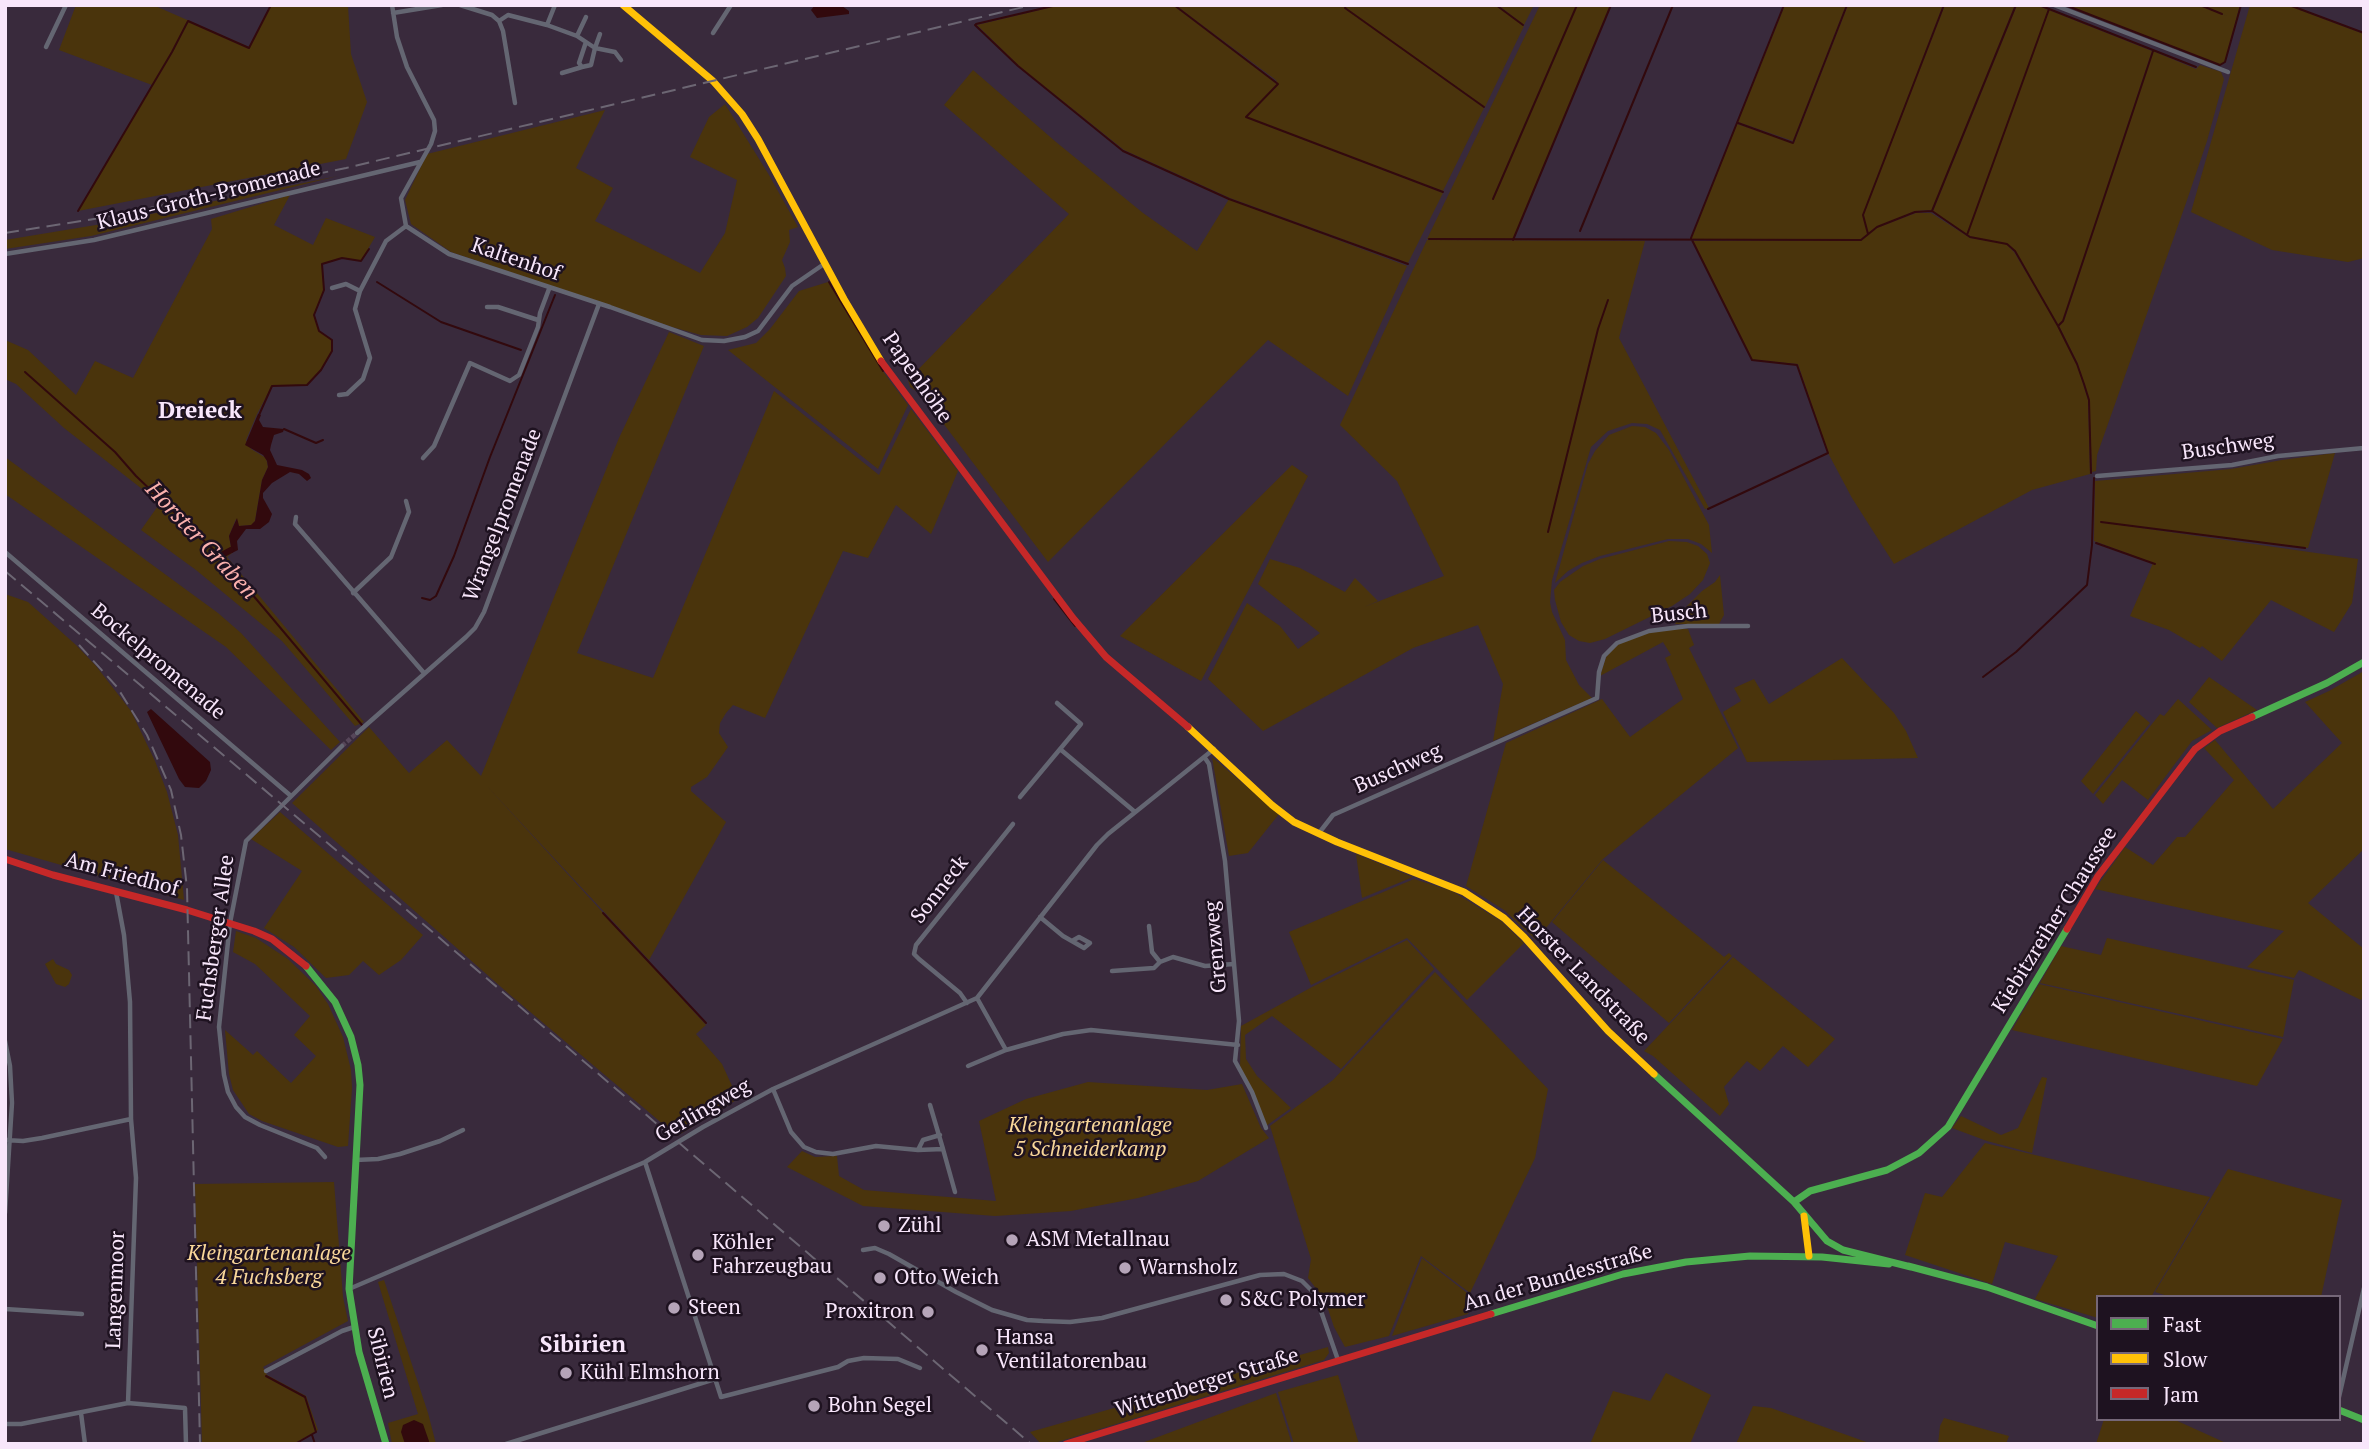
<!DOCTYPE html>
<html>
<head>
<meta charset="utf-8">
<style>
	body { margin:0 }
	#map { position:relative; width:2369px; height:1449px; overflow:hidden; background:#392a3c; font-family:"PT Serif",serif }
	canvas { display:block }
	.frame { position:absolute; inset:0; border:7px solid #f8e6fb; pointer-events:none }
	.legend { position:absolute; left:2096px; top:1295px; width:245px; height:126px; box-sizing:border-box; background:#1e1220; border:2px solid #756778; margin:0; padding:9px 12px; list-style:none; font-size:21px; color:#f8e6fb }
	.legend li { display:flex; align-items:center; gap:14px; height:35px }
	.legend b { width:35px; border:2px solid #756778 }
</style>
</head>
<body>
<div id="map">
<canvas width="2369" height="1449"></canvas>
<div class="frame"></div>
<ul class="legend">
<li><b style="height:9px;background:#4caf50"></b>Fast</li>
<li><b style="height:9px;background:#ffc107"></b>Slow</li>
<li><b style="height:9px;background:#c62828"></b>Jam</li>
</ul>
</div>
<script>
const c = document.querySelector('canvas').getContext('2d');
c.lineJoin = 'round';
function paint(path, color) { c.fillStyle = color; c.fill(path, 'evenodd'); }
const toPath = rows => new Path2D(rows.map(r => 'M' + r).join(''));
function trace(path, color, width, dash) { c.strokeStyle = color; c.lineWidth = width; c.lineCap = dash ? 'butt' : 'round'; c.setLineDash(dash || []); c.stroke(path); }
function label(font, color, halo, rows, align = 'center') {
  c.font = font + ' "PT Serif",serif'; c.lineWidth = 5; c.setLineDash([]); c.textBaseline = 'middle'; c.strokeStyle = halo; c.fillStyle = color; for (const [text, x, y, turn = 0] of rows) {
    c.save(); c.translate(x, y); c.rotate((+turn || 0) * Math.PI / 180); c.textAlign = isNaN(turn) ? turn : align; if (halo) c.strokeText(text, 0, 0); c.fillText(text, 0, 0); c.restore();
  }
}
paint(toPath([
	[76,5,153,5,249,47,271,5,348,6,351,54,367,102,346,159,78,211,152,85,59,50],
	[1060,5,1173,5,1278,85,1276,80,1175,5,1346,5,1345,9,1347,5,1495,5,1524,26,1485,107,1377,31,1484,108,1443,191,1252,120,1443,193,1408,263,1230,198,1124,150,1019,66,977,25],
	[1498,5,1534,5,1524,25],
	[1540,5,1610,5,1513,240,1427,239],
	[1785,5,1846,5,1793,141,1738,122],
	[1848,5,1943,5,1877,179,1945,5,2015,5,1932,210,1915,211,1879,227,1916,213,1931,213,1970,238,1996,242,1971,237,1933,211,2017,5,2037,5,2048,10,2037,42,2049,10,2152,51,2063,321,2058,325,2015,251,2007,245,2014,252,2058,326,2077,364,2088,400,2090,474,2032,490,1894,564,1852,498,1828,453,1798,364,1752,360,1693,241,1861,240,1878,226,1861,239,1691,240,1737,124,1794,143],
	[2067,5,2198,5,2227,16,2202,5,2240,5,2225,62,2220,65],
	[2250,5,2287,5,2364,34,2364,258,2348,262,2272,250,2191,212],
	[2153,51,2196,69,2200,65,2221,72,2224,79,2207,141,2186,203,2097,455,2096,471,2092,472,2089,400,2078,364,2059,326,2064,321],
	[973,70,1056,142,1143,213,1197,251,1229,199,1407,266,1348,396,1268,340,1048,562,921,394,910,387,908,380,1069,214,944,105],
	[725,104,769,175,798,227,789,230,790,242,782,260,785,268,786,276,758,318,747,327,727,336,701,335,672,327,451,252,411,224,405,200,427,154,605,110,576,168,613,188,595,221,700,273,725,233,737,180,690,157,709,117],
	[338,176,91,236,5,249,5,240,102,224],
	[290,195,274,225,313,245,326,218,375,237,361,261,342,258,322,264,324,290,314,315,319,331,332,340,332,351,321,370,307,385,272,386,257,414,246,440,251,449,266,458,268,467,262,480,255,521,252,525,239,526,236,519,229,536,232,553,227,557,364,722,355,726,282,641,196,570,141,530,160,503,64,428,16,384,5,379,5,340,28,350,76,395,95,361,133,378,212,229,211,219],
	[1427,240,1645,241,1619,338,1709,508,1705,509,1660,430,1647,424,1632,423,1608,431,1591,447,1552,580,1550,602,1552,612,1565,640,1566,660,1579,685,1592,698,1493,741,1503,684,1478,625,1413,648,1263,731,1208,679,1247,603,1280,626,1298,649,1320,633,1258,584,1270,559,1300,568,1345,592,1355,578,1378,601,1364,607,1444,576,1397,481,1340,425],
	[828,282,882,370,908,405,878,469,728,350,756,343,770,329,799,291],
	[669,332,704,346,577,653,653,678,774,391,879,475,911,409,958,471,931,534,896,505,868,558,843,551,765,718,733,705,726,713,720,723,719,733,728,747,707,777,691,787,691,791,726,822,649,960,485,784,706,1025,696,1034,722,1064,738,1099,677,1136,509,994,292,803,369,727,409,773,447,740,481,776,619,438],
	[1632,426,1645,427,1656,433,1669,450,1709,525,1712,553,1701,544,1688,539,1668,539,1600,556,1582,563,1568,571,1555,583,1588,464,1595,451,1609,435],
	[2335,453,2308,548,2107,523,2358,559,2352,603,2334,632,2271,600,2222,661,2202,646,2200,648,2169,630,2130,616,2153,563,2094,541,2095,481,2231,469,2282,460],
	[5,457,218,613,241,633,340,742,331,750,226,647,5,494],
	[1292,465,1308,476,1201,681,1120,636],
	[1669,541,1687,542,1698,546,1707,554,1710,563,1703,580,1690,594,1672,606,1605,639,1590,643,1579,641,1569,635,1561,622,1555,600,1554,590,1560,582,1583,566,1600,559],
	[1720,575,1724,615,1719,624,1675,624,1686,607,1702,591,1715,582],
	[5,594,28,602,76,645,96,666,131,711,155,761,167,792,178,835,184,900,5,849],
	[1679,628,1688,629,1694,645,1689,648,1738,748,1603,859,1536,940,1504,910,1466,886,1506,743,1602,699,1630,737,1683,699,1665,658,1671,655,1663,642,1600,676,1606,657,1618,644,1650,632],
	[1842,658,1894,713,1906,731,1918,758,1747,762,1723,712,1741,701,1734,688,1754,679,1769,704],
	[2364,671,2364,849,2308,903,2364,949,2364,995,2361,1000,2299,970,2294,978,2247,967,2284,931,2095,889,2125,847,2153,865,2177,837,2185,837,2234,780,2204,748,2215,740,2273,809,2342,743,2305,702,2329,691],
	[2209,677,2257,710,2217,728,2189,702],
	[2178,699,2212,730,2192,741,2148,800,2122,780,2103,804,2095,795,2160,714,2164,716],
	[2136,711,2150,723,2093,794,2081,781],
	[1212,757,1279,814,1248,853,1229,856],
	[280,812,423,935,401,960,379,975,363,961,349,975,326,978,294,947,264,928,302,871,251,839],
	[1356,854,1413,877,1362,898],
	[1603,860,1724,957,1729,953,1732,956,1669,1023,1552,922],
	[1414,879,1452,891,1501,921,1524,943,1467,1000,1407,938,1311,985,1289,932],
	[236,931,256,938,288,959,316,986,328,1004,343,1037,351,1070,352,1088,348,1146,338,1147,262,1121,249,1114,233,1090,229,1074,225,1030,253,1055,257,1051,291,1083,316,1056,294,1035,310,1016,255,964,233,952],
	[2107,938,2294,980,2283,1037,2040,983,2061,946,2101,955],
	[1407,940,1434,969,1341,1069,1272,1016,1245,1035,1246,1059,1257,1076,1291,1108,1266,1126,1240,1068,1241,1026,1312,987],
	[1733,957,1835,1039,1808,1067,1783,1046,1760,1071,1747,1061,1724,1087,1729,1104,1720,1116,1653,1056,1644,1051],
	[53,959,56,964,69,970,72,975,69,984,65,987,56,984,45,964],
	[1435,972,1548,1089,1535,1158,1470,1293,1421,1256,1389,1336,1345,1347,1334,1327,1325,1300,1308,1278,1311,1259,1270,1126,1333,1080],
	[2039,984,2283,1039,2257,1086,2012,1030],
	[2042,1077,2047,1078,2032,1153,1987,1141,1952,1128,1961,1116,2001,1135,2018,1128],
	[1088,1082,1207,1090,1242,1084,1261,1128,1269,1138,1198,1181,1138,1198,1071,1211,995,1216,863,1206,787,1167,802,1151,815,1157,837,1156,839,1176,864,1190,996,1201,979,1121,1026,1099],
	[1985,1143,2210,1197,2151,1297,2098,1297,2098,1318,2035,1299,2058,1256,2005,1242,1992,1284,1905,1255,1925,1193,1942,1197],
	[2228,1169,2342,1200,2321,1297,2171,1297,2155,1292],
	[334,1182,343,1297,348,1321,263,1367,267,1375,306,1396,318,1430,293,1444,202,1444,195,1184],
	[1422,1258,1471,1296,1468,1314,1392,1336],
	[384,1280,428,1413,436,1444,392,1444,388,1423,418,1414,378,1282],
	[1328,1347,1329,1353,1324,1360,1051,1444,1041,1444,1030,1432],
	[1666,1373,1711,1395,1690,1444,1590,1444,1613,1391,1650,1401],
	[1338,1375,1359,1444,1294,1444,1278,1392],
	[1276,1393,1292,1444,1139,1444],
	[1753,1406,1771,1408,1872,1444,1736,1444],
	[1944,1418,2009,1436,2006,1444,1938,1444,1940,1426],
	[2104,1419,2173,1419,2226,1443,2096,1444]
]), '#4a340c');
paint(toPath([
	[815,5,842,6,849,11,849,14,817,18,811,10],
	[258,414,261,415,259,420,263,427,284,429,283,432,274,435,271,445,270,450,277,465,302,470,309,474,311,478,307,481,299,474,290,472,272,483,263,493,263,498,272,514,269,522,260,529,246,529,237,541,238,550,232,553,229,536,232,529,237,518,239,526,251,525,255,521,262,480,268,467,267,461,263,455,245,445],
	[151,709,210,762,211,770,206,781,199,788,185,787,179,779,147,712],
	[414,1420,423,1424,430,1444,405,1444,401,1432,403,1425]
]), '#32090d');
trace(toPath([
	[1174,5,1278,84,1246,117,1443,192],
	[1346,5,1345,8,1484,107],
	[1496,5,1523,25],
	[2039,5,2196,67],
	[2065,5,2220,65,2225,62,2241,5],
	[2200,5,2222,14],
	[2289,5,2364,33],
	[976,24,1057,5],
	[975,25,1018,66,1123,151,1229,199,1408,264],
	[1738,123,1793,143,1847,5],
	[1493,199,1577,5],
	[78,211,172,52,188,21,249,48,271,5],
	[1932,211,2016,5],
	[1580,231,1673,5],
	[1868,234,1863,215,1944,5],
	[1967,235,2049,9],
	[1691,238,1784,5],
	[1429,239,1861,240,1877,227,1915,212,1932,211,1970,237,2007,244,2015,251,2058,326,2077,364,2084,384,2089,400,2091,473],
	[1513,240,1611,5],
	[1692,240,1752,360,1797,365,1828,453,1708,509],
	[377,282,441,322,521,350],
	[829,282,883,371],
	[2058,326,2063,321,2153,51],
	[25,372,115,452,136,476,220,556,362,725],
	[259,415,272,386,307,385,321,370,332,351,332,340,319,331,314,315,324,290,322,264,342,258,361,261,369,249],
	[284,429,316,443,323,440],
	[2101,522,2305,548],
	[1548,532,1598,329,1608,300],
	[2096,543,2155,564],
	[422,598,430,600,436,596,454,556,490,457,555,295],
	[1054,599,1075,626],
	[1983,677,2016,652,2087,585,2092,545,2094,478],
	[603,913,706,1023],
	[266,1376,305,1397,316,1432,295,1444],
	[312,1435,315,1444]
]), '#32090d', 2);
trace(toPath([
	[220,556,231,550]
]), '#32090d', 6);
trace(toPath([
	[342,746,357,733]
]), '#564659', 4.5, [4.5, 2]);
trace(toPath([
	[392,5,397,37,407,67,434,120,435,131,431,144,401,198,406,226,449,254,610,307,702,340,724,341,745,337,758,331,792,286,824,264],
	[460,5,492,15,499,21,503,31,515,103],
	[2054,5,2228,72],
	[393,13,442,5],
	[499,21,508,15,547,25,577,36,586,42,579,63,582,67,591,65,595,48,586,42],
	[547,25,555,5],
	[713,33,731,5],
	[600,34,595,48,615,52,621,60],
	[577,36,586,17],
	[46,47,66,5],
	[562,73,582,67],
	[5,254,94,240,420,162],
	[332,288,346,284,360,291],
	[487,307,498,307,538,320],
	[339,395,347,394,363,379,370,358,355,309,360,291,386,241,406,226],
	[423,458,434,446,470,363,510,381,519,375,538,327,540,313,549,289],
	[2097,476,2232,465,2278,456,2364,448],
	[296,517,295,524,424,673],
	[5,552,291,796],
	[353,593,391,557,409,512,406,501],
	[357,733,466,637,475,628,484,612,599,304],
	[1060,749,1135,812],
	[1205,758,1209,764,1225,861,1239,1021,1235,1061,1252,1092,1266,1128],
	[1020,797,1081,724,1057,703],
	[1319,833,1333,815,1597,698,1599,672,1604,656,1617,643,1649,631,1688,626,1748,626],
	[116,892,124,935,130,1002,131,1119,136,1178,128,1403],
	[1040,917,1063,936,1084,948,1090,943,1079,937,1072,941],
	[1149,926,1152,952,1160,962,1173,957,1205,966,1234,964],
	[1112,971,1154,968,1160,962],
	[977,998,1006,1050,1063,1034,1091,1030,1238,1045],
	[967,1003,960,993,919,959,914,954,916,945,1013,824],
	[5,1041,10,1066,12,1103,5,1213],
	[968,1066,1006,1050],
	[773,1089,791,1132,804,1147,816,1152,833,1154,876,1146,918,1150,943,1149,955,1192],
	[930,1105,943,1149],
	[5,1140,23,1141,42,1138,131,1119],
	[918,1150,923,1140,940,1135],
	[325,1157,317,1148,260,1125,245,1117,236,1107,228,1092,224,1075,219,1027,230,923,246,841,342,746],
	[355,1160,378,1159,400,1154,440,1141,463,1130],
	[645,1162,721,1397,838,1367,848,1361,864,1358,898,1359,920,1368],
	[863,1250,875,1248,889,1254,956,1292,992,1310,1027,1320,1043,1321,1070,1322,1102,1318,1260,1275,1284,1274,1302,1281,1315,1294,1338,1360],
	[349,1289,645,1162,703,1127,773,1089,977,998,1097,845,1108,834,1214,749],
	[5,1309,82,1314],
	[266,1371,342,1331,354,1327],
	[2339,1397,2364,1288],
	[81,1413,85,1444],
	[5,1424,21,1424,128,1403,185,1408,186,1444],
	[506,1444,715,1379]
]), '#646672', 4.5);
trace(toPath([
	[2252,717,2327,683,2364,662],
	[306,966,335,1002,351,1037,358,1065,360,1085,349,1289,359,1352,386,1444],
	[1654,1074,1794,1202,1827,1241,1843,1250,1911,1267],
	[1794,1202,1810,1191,1887,1170,1919,1153,1948,1127,2067,929],
	[1908,1266,1987,1287,2098,1326],
	[1491,1314,1623,1274,1686,1262,1750,1256,1822,1257,1889,1264],
	[2339,1410,2364,1420]
]), '#4caf50', 7);
trace(toPath([
	[623,5,713,81,742,114,758,139,844,299,881,361],
	[1188,727,1272,805,1294,822,1337,842,1464,892,1504,918,1524,937,1608,1031,1654,1074],
	[1804,1216,1809,1256]
]), '#ffc107', 7);
trace(toPath([
	[881,361,1073,618,1106,657,1188,727],
	[5,859,53,875,187,910,254,931,272,939,306,966],
	[2067,929,2098,876,2195,749,2220,731,2252,717],
	[1066,1444,1491,1314]
]), '#c62828', 7);
trace(toPath([
	[5,233,100,218,346,168,1032,5],
	[5,571,401,905,1031,1444],
	[79,645,117,687,147,735,171,790,181,835,187,888,200,1444]
]), '#6c6673', 2, [14, 7]);
for (const [x, y, r, color] of [
	[884,1226,7,"#b5a4b8"],
	[1012,1240,7,"#b5a4b8"],
	[698,1255,7,"#b5a4b8"],
	[1125,1268,7,"#b5a4b8"],
	[880,1278,7,"#b5a4b8"],
	[1226,1300,7,"#b5a4b8"],
	[674,1308,7,"#b5a4b8"],
	[928,1312,7,"#b5a4b8"],
	[982,1350,7,"#b5a4b8"],
	[566,1373,7,"#b5a4b8"],
	[814,1406,7,"#b5a4b8"]
]) { const dot = new Path2D(); dot.arc(x, y, r, 0, 2 * Math.PI); c.fillStyle = color; c.fill(dot); trace(dot, '#1e1220', 2.5); }
label('21px', '#f8e6fb', '#1e1220', [
	["Klaus-Groth-Promenade",209,196,-14],
	["Kaltenhof",516,260,19],
	["Papenhöhe",917,378,55],
	["Buschweg",2228,447,-8],
	["Wrangelpromenade",503,515,-69],
	["Busch",1679,614,-6],
	["Bockelpromenade",158,662,40],
	["Buschweg",1398,769,-24],
	["Am Friedhof",122,875,15],
	["Sonneck",940,890,-52],
	["Kiebitzreiher Chaussee",2055,920,-58],
	["Fuchsberger Allee",216,938,-82],
	["Grenzweg",1216,947,-95],
	["Horster Landstraße",1583,976,46],
	["Gerlingweg",703,1111,-30],
	["An der Bundesstraße",1558,1278,-16],
	["Langenmoor",116,1290,-88],
	["Sibirien",382,1363,76],
	["Wittenberger Straße",1207,1383,-17]
]);
label('italic 21px', '#f9d799', '#1e1220', [
	["Kleingartenanlage",1090,1126],
	["5 Schneiderkamp",1090,1150],
	["Kleingartenanlage",269,1254],
	["4 Fuchsberg",269,1278]
]);
label('21px', '#f8e6fb', '#1e1220', [
	["Zühl",898,1226],
	["ASM Metallnau",1026,1240],
	["Köhler",712,1243],
	["Fahrzeugbau",712,1267],
	["Warnsholz",1139,1268],
	["Otto Weich",894,1278],
	["S&C Polymer",1240,1300],
	["Steen",688,1308],
	["Proxitron",914,1312,"right"],
	["Hansa",996,1338],
	["Ventilatorenbau",996,1362],
	["Kühl Elmshorn",580,1373],
	["Bohn Segel",828,1406]
], 'left');
label('bold 23px', '#f8e6fb', '#1e1220', [
	["Dreieck",200,411],
	["Sibirien",583,1345]
]);
label('italic 23px', '#fbb0ad', '#1e1220', [
	["Horster Graben",201,541,47]
]);
</script>
</body>
</html>
